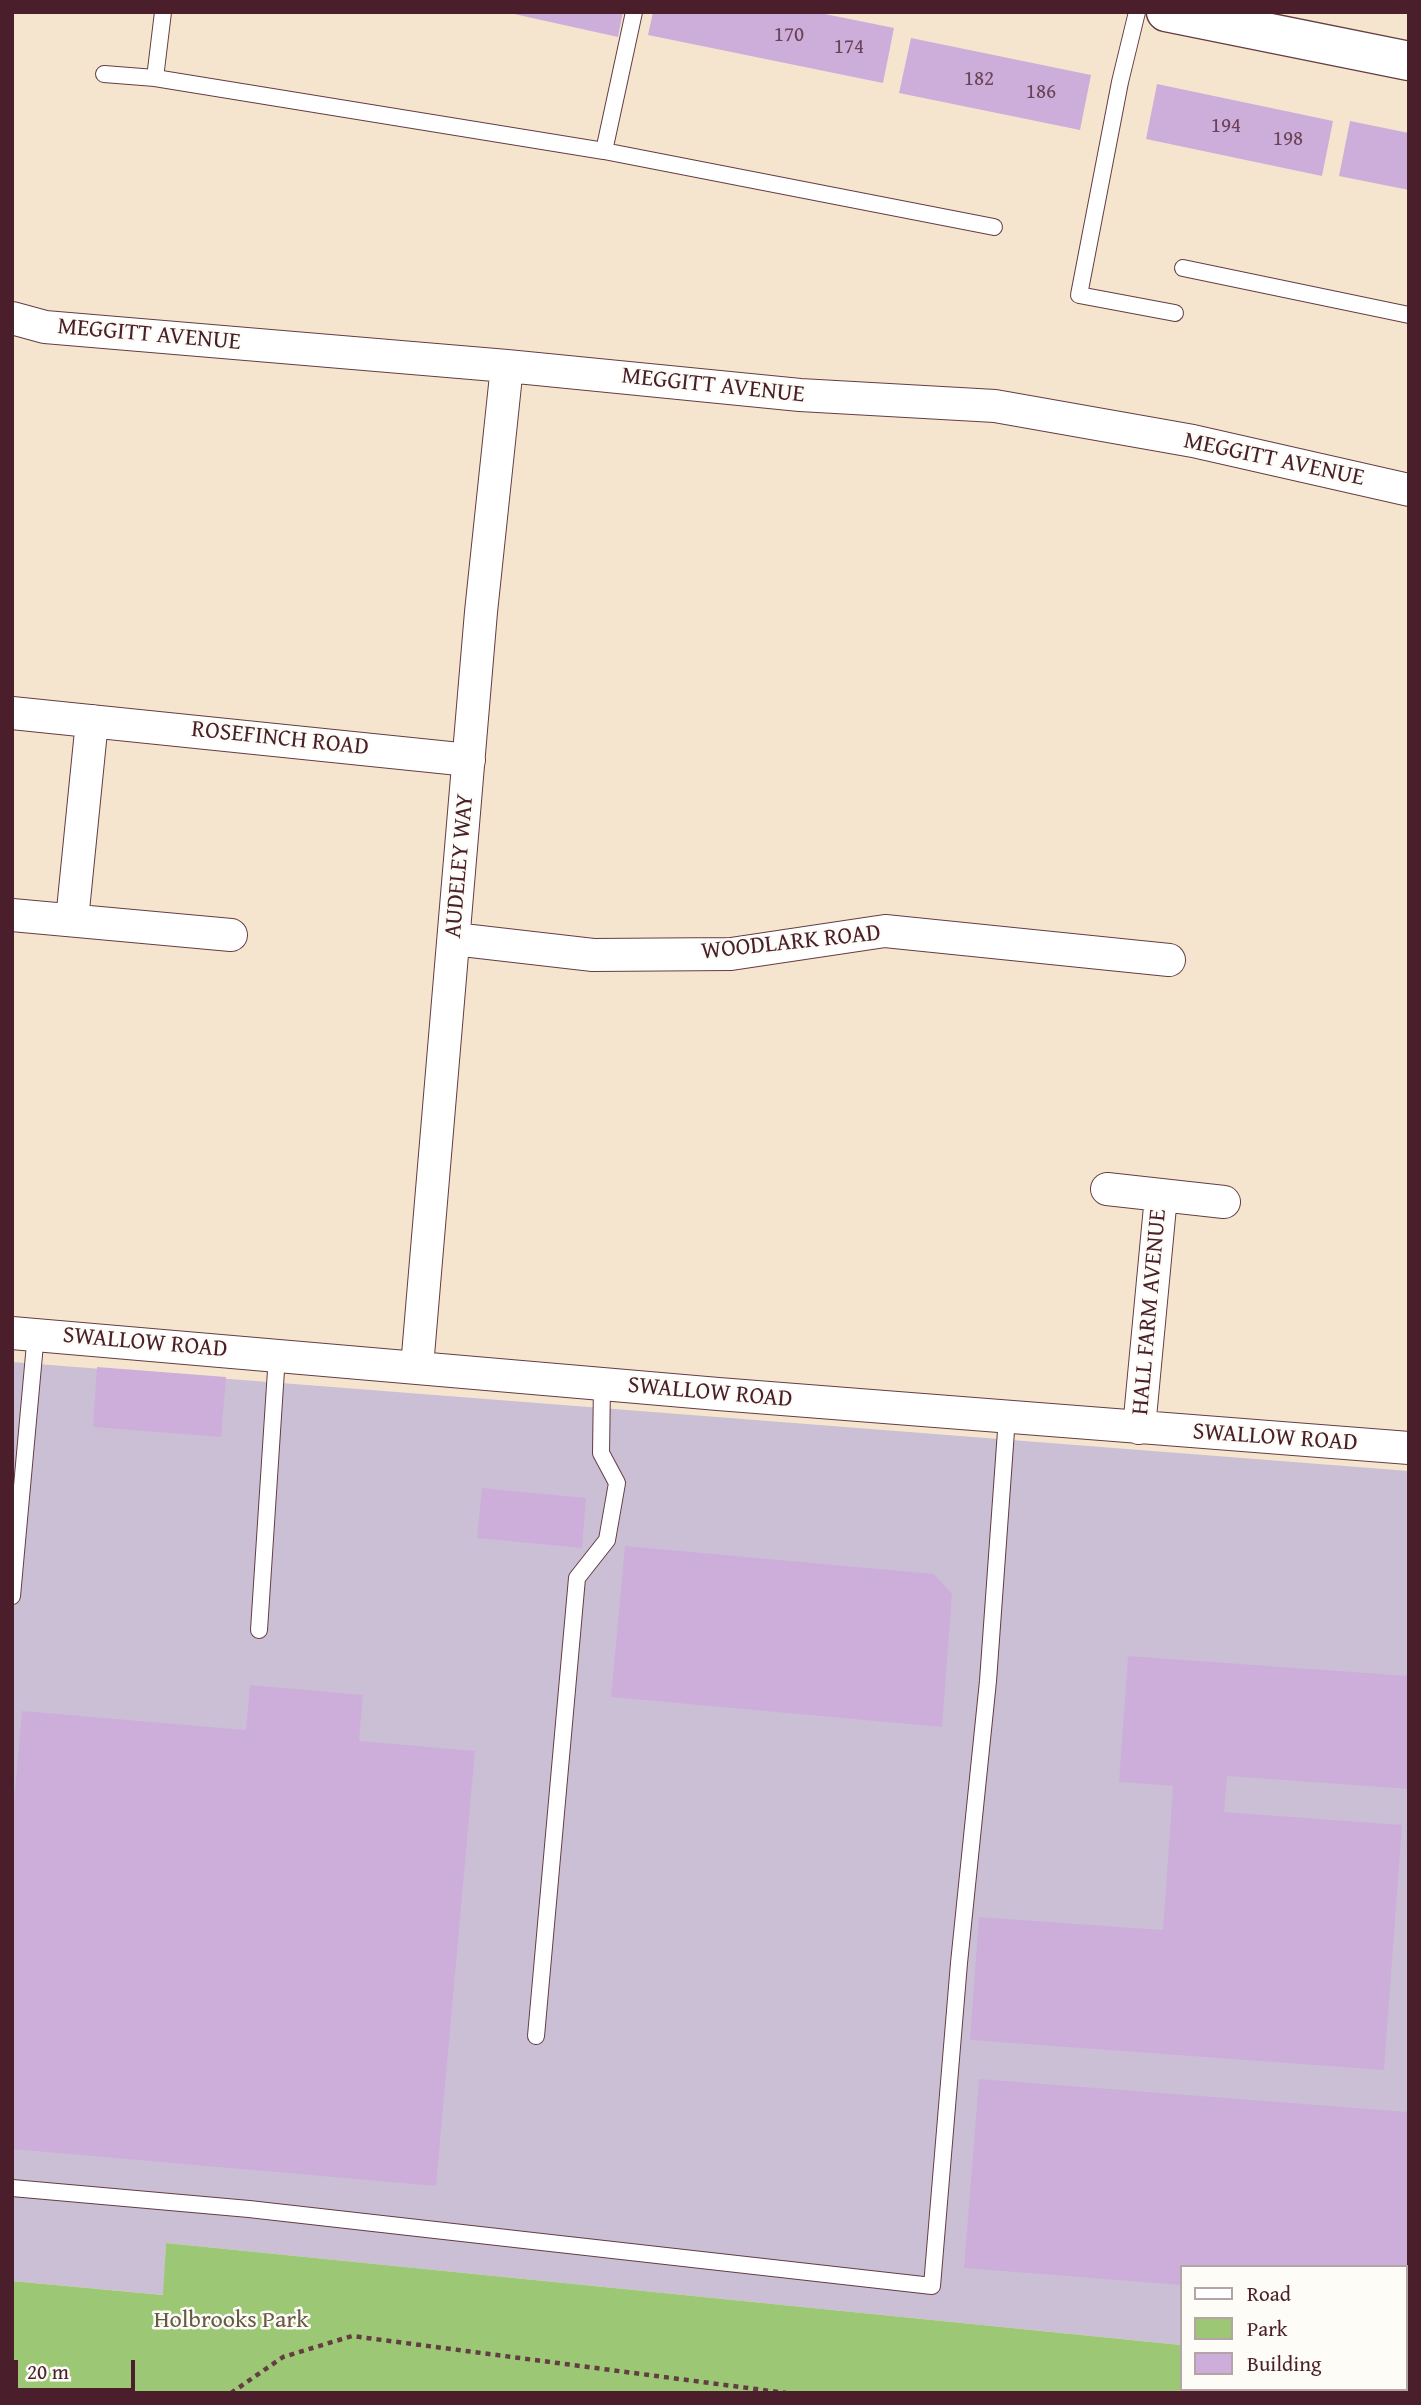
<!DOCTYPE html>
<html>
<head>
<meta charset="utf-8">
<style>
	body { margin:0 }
	#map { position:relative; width:1421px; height:2405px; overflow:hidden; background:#f6e5ce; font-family:"Gentium Book Plus",serif }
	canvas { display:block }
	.frame { position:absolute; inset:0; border:14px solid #4a1f2b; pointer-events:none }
	.legend { position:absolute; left:1180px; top:2265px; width:228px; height:126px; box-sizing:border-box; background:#fdfcf7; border:2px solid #b5a4a5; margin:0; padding:9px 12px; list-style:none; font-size:21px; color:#4a1f2b }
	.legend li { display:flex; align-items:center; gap:14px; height:35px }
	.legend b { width:35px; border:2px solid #b5a4a5 }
	.scale { position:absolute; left:14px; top:2360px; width:121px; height:32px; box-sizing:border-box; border:4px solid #4a1f2b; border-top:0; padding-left:9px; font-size:21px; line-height:24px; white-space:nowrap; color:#4a1f2b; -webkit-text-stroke:5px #fdfcf7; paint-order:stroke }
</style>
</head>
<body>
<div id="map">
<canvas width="1421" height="2405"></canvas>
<div class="frame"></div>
<ul class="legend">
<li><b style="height:9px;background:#fff"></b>Road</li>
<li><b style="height:19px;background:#9cc876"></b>Park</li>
<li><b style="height:19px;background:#cdaedb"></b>Building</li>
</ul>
<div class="scale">20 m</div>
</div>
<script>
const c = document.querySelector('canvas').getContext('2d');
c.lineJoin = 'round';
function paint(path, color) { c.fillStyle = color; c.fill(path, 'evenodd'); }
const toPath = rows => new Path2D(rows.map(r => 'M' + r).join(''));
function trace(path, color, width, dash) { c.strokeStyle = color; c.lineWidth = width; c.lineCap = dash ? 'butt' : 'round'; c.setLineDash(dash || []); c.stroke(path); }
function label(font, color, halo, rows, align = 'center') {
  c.font = font + ' "Gentium Book Plus",serif'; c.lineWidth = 5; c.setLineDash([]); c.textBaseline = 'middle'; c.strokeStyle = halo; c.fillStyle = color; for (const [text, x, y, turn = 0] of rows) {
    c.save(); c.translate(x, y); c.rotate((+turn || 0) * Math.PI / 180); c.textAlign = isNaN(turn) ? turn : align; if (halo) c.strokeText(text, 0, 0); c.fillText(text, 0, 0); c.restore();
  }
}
paint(toPath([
	[12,1362,1409,1471,1409,2368,1405,2368,1405,2267,1181,2267,1181,2345,166,2243,164,2295,12,2281]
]), '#cbbfd5');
paint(toPath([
	[166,2243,1181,2345,1181,2389,1405,2389,1405,2368,1409,2368,1409,2393,12,2393,12,2281,163,2295]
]), '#9cc876');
paint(toPath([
	[505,12,623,12,618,37],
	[653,12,815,12,894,28,883,83,648,35],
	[911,38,1091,75,1080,130,899,93],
	[1157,84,1333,121,1322,176,1146,139],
	[1350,121,1409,133,1409,190,1339,176],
	[97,1367,226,1377,221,1437,93,1427],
	[482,1488,586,1498,582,1548,477,1538],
	[625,1546,934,1574,952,1594,942,1727,611,1697],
	[1128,1656,1409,1676,1409,1789,1227,1776,1224,1812,1402,1825,1384,2070,970,2040,979,1917,1163,1930,1173,1786,1119,1782],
	[250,1685,363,1695,359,1741,475,1751,436,2186,12,2149,12,1825,22,1711,246,1730],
	[979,2079,1409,2112,1409,2302,1405,2302,1405,2267,1181,2267,1181,2285,964,2268]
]), '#cdaedb');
const service = toPath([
	[634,12,604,151,994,227],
	[1137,12,1120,82,1079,295,1175,313],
	[104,74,155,78,163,12],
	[155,78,604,151],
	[1183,268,1409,315],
	[12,1596,36,1333],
	[259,1630,277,1355],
	[536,2036,577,1578,607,1540,617,1483,601,1453,602,1384],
	[12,2188,249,2209,932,2286,959,1963,988,1681,1007,1417]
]);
const minor = toPath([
	[12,318,45,327,507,366,800,395,995,406,1193,441,1409,490],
	[12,713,469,760],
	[12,915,231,935],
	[72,920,92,721],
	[454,939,593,955,731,954,885,931,1169,960],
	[1107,1189,1224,1202],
	[12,1333,718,1394,1409,1448],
	[417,1367,481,612,507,366],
	[1139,1428,1161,1196]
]);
const tertiary = toPath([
	[1166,12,1409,61]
]);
trace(service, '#643d43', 18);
trace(minor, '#643d43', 34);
trace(tertiary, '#643d43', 41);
trace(toPath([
	[231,2393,283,2357,352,2336,786,2393]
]), '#643d43', 4.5, [5, 5]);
trace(service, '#fff', 16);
trace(minor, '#fff', 32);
trace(tertiary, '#fff', 38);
label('21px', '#6b4357', null, [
	["170",789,36],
	["174",849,48],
	["182",979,80],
	["186",1041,93],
	["194",1226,127],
	["198",1288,140]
]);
label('24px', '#4a1f2b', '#fdfcf7', [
	["MEGGITT AVENUE",149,335,5],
	["MEGGITT AVENUE",713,386,6],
	["MEGGITT AVENUE",1274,460,12],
	["ROSEFINCH ROAD",280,739,6],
	["AUDELEY WAY",460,866,-85],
	["WOODLARK ROAD",791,943,-6],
	["HALL FARM AVENUE",1150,1312,-85],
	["SWALLOW ROAD",145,1343,5],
	["SWALLOW ROAD",710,1393,5],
	["SWALLOW ROAD",1275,1438,4]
]);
label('24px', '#675a45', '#fdfcf7', [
	["Holbrooks Park",231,2321]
]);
</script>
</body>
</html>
